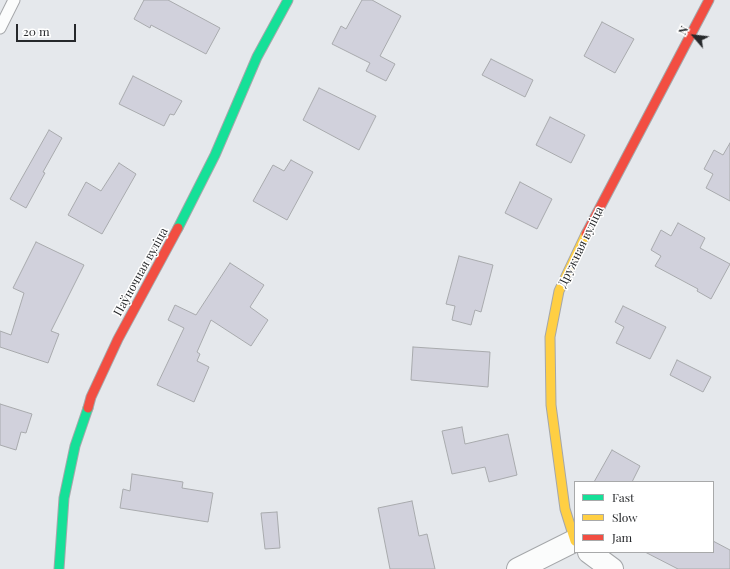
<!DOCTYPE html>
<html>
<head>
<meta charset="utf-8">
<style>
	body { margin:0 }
	#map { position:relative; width:730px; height:569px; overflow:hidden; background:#e5e8ec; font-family:"Playfair Display",serif }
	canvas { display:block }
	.legend { position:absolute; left:574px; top:481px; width:140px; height:72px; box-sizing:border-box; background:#fff; border:1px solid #a8a9aa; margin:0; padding:5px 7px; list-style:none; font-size:12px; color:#26282b }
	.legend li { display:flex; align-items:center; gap:8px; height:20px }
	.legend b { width:20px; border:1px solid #a8a9aa }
	.north { position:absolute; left:674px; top:16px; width:40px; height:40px; -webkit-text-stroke:3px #fff; paint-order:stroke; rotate:298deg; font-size:11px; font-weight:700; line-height:16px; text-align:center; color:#26282b }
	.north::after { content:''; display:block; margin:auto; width:14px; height:18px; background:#26282b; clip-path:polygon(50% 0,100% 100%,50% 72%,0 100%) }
	.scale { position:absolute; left:16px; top:24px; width:60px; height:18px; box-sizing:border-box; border:2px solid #26282b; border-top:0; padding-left:5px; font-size:12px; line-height:14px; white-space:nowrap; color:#26282b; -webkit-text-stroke:3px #fff; paint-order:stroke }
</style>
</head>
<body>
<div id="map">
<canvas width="730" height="569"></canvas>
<ul class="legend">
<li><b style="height:5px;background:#16e098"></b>Fast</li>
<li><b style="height:5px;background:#ffcf43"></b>Slow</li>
<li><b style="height:5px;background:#f24e42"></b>Jam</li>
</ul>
<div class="north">N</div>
<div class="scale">20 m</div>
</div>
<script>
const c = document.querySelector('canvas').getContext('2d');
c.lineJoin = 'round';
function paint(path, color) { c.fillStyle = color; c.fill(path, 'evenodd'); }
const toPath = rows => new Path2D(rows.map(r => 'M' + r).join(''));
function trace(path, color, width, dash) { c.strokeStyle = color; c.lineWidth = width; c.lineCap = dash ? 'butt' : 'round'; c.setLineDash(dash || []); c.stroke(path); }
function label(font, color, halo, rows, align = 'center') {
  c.font = font + ' "Playfair Display",serif'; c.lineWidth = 3; c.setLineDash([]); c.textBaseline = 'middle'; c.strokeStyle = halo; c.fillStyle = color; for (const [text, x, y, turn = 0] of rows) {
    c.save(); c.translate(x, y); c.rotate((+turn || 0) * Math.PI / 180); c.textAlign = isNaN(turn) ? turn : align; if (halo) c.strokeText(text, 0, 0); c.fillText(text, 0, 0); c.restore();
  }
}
const building = toPath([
	[144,0,168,0,220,28,206,54,151,25,150,28,134,19,144,0],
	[362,0,372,0,401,16,380,56,395,64,386,81,366,71,370,63,332,44,341,26,346,29,362,0],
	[602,22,634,39,615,73,584,56,602,22],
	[491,59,533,80,525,97,482,75,491,59],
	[133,76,182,101,174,115,170,114,164,126,119,104,133,76],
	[319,88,376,116,359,150,303,120,319,88],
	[550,117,585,135,571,163,536,145,550,117],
	[49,130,62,138,43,172,45,173,26,208,10,199,49,130],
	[730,143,730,201,706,188,713,174,704,169,714,150,723,155,730,143],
	[291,160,313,172,287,220,253,201,273,165,284,171,291,160],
	[119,163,136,174,102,234,68,215,86,182,101,191,119,163],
	[520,182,552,199,537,229,505,213,520,182],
	[678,223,705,238,700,248,730,264,711,299,697,291,698,289,655,266,661,256,651,250,661,230,671,236,678,223],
	[36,242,84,265,51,331,59,334,48,363,0,347,0,331,11,335,24,293,13,288,36,242],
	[459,256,493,265,481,312,475,310,471,325,452,320,455,306,446,304,459,256],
	[230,263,264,285,250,307,268,320,251,346,211,320,197,352,200,354,197,361,209,367,194,402,157,385,184,328,168,320,175,305,196,315,230,263],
	[623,306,666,327,650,359,616,343,624,327,615,322,623,306],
	[413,347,490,352,488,387,411,380,413,347],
	[677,360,711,377,703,392,670,375,677,360],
	[0,404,32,414,26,433,21,432,16,450,0,445,0,404],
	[462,427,465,444,508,434,517,475,489,482,485,467,452,474,442,431,462,427],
	[612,450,640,466,632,482,594,482,612,450],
	[132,474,183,482,182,488,213,493,208,522,120,508,123,489,130,491,132,474],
	[412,501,419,536,427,534,435,569,390,569,378,508,412,501],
	[277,512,280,548,265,549,261,513,277,512],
	[713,541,730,550,730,569,678,569,645,552,713,552,713,541]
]);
paint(building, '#d1d1dc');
trace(building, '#a8aaad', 1);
const lane = toPath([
	[0,28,14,0]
]);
const street = toPath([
	[589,552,612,569],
	[518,569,574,541]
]);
const fast = toPath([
	[178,228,215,155,257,57,288,0],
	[59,569,64,498,75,446,88,408]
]);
const slow = toPath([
	[575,541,565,509,551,405,550,337,559,291,586,234]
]);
const jam = toPath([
	[586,234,709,0],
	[88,408,91,397,118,339,178,228]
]);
trace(lane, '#a5a7aa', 13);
trace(street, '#a5a7aa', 24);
trace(fast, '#a5a7aa', 11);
trace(slow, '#a5a7aa', 11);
trace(jam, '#a5a7aa', 11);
trace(lane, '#fbfcfc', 11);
trace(street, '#fbfcfc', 22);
trace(fast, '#16e098', 9);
trace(slow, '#ffcf43', 9);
trace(jam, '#f24e42', 9);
label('12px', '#26282b', '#fff', [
	["Дружная вуліца",581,247,-64],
	["Паўночная вуліца",141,272,-61]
]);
</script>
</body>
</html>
